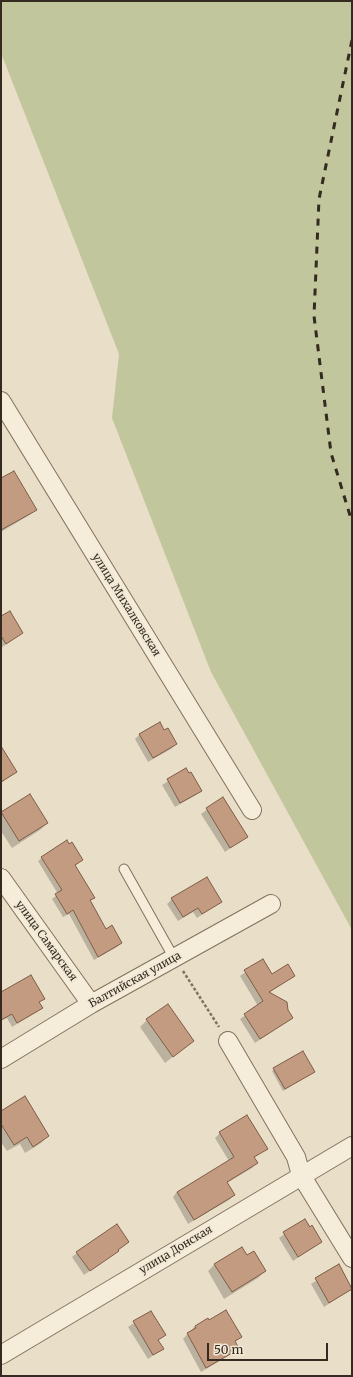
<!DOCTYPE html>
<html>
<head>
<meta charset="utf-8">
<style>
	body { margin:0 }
	#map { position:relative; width:353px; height:1377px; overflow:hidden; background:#e9dec7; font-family:Merriweather,serif }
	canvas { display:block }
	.frame { position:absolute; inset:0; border:2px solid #342a20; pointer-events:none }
	.scale { position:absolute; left:207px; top:1343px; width:121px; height:18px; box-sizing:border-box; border:2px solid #342a20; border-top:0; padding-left:5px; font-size:12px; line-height:14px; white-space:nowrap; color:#342a20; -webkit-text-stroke:3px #f1e9d5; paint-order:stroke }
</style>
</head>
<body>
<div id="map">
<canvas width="353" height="1377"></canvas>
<div class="frame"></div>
<div class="scale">50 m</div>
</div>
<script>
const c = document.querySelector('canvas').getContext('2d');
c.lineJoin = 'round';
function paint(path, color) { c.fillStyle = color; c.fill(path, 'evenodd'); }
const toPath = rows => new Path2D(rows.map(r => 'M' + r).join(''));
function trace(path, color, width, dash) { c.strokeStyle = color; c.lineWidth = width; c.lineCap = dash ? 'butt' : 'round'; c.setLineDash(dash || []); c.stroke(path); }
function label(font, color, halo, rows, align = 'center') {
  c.font = font + ' Merriweather,serif'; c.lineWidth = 4; c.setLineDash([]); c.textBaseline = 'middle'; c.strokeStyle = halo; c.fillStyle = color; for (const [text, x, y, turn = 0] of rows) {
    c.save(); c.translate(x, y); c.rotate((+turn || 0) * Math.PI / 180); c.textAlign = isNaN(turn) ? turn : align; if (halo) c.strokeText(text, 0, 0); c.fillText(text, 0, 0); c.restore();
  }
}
paint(toPath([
	[1,1,352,1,352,930,211,672,112,418,119,354,1,53]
]), '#c2c69c');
paint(toPath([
	[1,479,35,510,31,514,1,532],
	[1,617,22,633,1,648],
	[140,734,176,744,171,749,148,762,135,739],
	[1,747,16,772,1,783],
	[186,770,200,790,196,795,175,807,162,785],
	[30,795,47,823,40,830,12,848,1,831,1,813],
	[223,798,246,837,225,852,201,814],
	[42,858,82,860,75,866,93,897,90,901,106,930,121,943,117,947,94,960,69,914,63,917,52,899,58,894,38,861],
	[172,899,221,902,197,918,193,912,178,921,167,904],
	[262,960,272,975,294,976,269,993,287,1011,292,1018,255,1043,240,1019,258,1006,240,976],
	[1,994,43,999,39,1003,41,1007,37,1012,12,1027,7,1018,1,1021],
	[147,1020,193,1041,165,1063,140,1027],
	[274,1069,313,1072,283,1091,272,1071],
	[1,1112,48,1136,41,1143,25,1153,20,1144,7,1151,1,1142],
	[220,1133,266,1149,254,1158,257,1163,252,1168,227,1183,234,1195,229,1200,188,1224,173,1197,177,1192,229,1161,215,1138],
	[304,1220,321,1242,293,1261,279,1238],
	[117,1251,84,1275,72,1257,77,1253],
	[247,1257,265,1271,258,1278,224,1299,208,1271,215,1264],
	[338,1266,352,1288,324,1307,311,1284],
	[151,1312,164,1335,158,1341,163,1349,148,1359,128,1327],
	[207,1320,241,1337,235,1342,238,1349,233,1353,201,1372,183,1339,195,1326]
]), '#0003');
const building = toPath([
	[14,471,37,510,1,530,1,478,14,471],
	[10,611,23,633,6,644,1,636,1,616,10,611],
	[160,722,164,730,168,728,177,744,153,758,139,734,160,722],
	[1,746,17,772,1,782,1,746],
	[186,768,189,773,191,772,202,791,180,803,167,779,186,768],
	[30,794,48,823,19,841,1,812,30,794],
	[223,797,248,837,230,848,206,808,223,797],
	[67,840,69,844,72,842,83,860,75,865,95,898,90,900,106,929,112,925,122,943,98,957,73,910,67,914,55,894,62,890,41,857,67,840],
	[207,877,222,902,202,914,198,908,183,917,171,898,207,877],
	[263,959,272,974,288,964,295,976,269,992,287,1002,288,1010,293,1018,260,1039,244,1014,263,1001,244,970,263,959],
	[31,975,45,999,39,1002,43,1008,17,1023,12,1014,1,1020,1,992,31,975],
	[168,1004,194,1041,173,1057,146,1019,168,1004],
	[303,1051,315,1072,285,1089,273,1068,303,1051],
	[25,1096,49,1136,33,1147,27,1137,14,1145,1,1124,1,1111,25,1096],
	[247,1115,268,1149,254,1157,258,1163,227,1182,235,1195,194,1220,177,1192,234,1157,219,1132,247,1115],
	[305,1219,310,1227,312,1225,322,1242,298,1257,283,1232,305,1219],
	[117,1224,129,1242,118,1250,119,1251,90,1271,76,1252,117,1224],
	[242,1247,247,1255,254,1251,266,1271,232,1292,214,1264,242,1247],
	[339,1264,352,1289,329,1303,315,1278,339,1264],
	[226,1310,242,1337,235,1341,239,1349,206,1368,187,1333,196,1328,195,1326,208,1318,209,1320,226,1310],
	[151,1311,166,1335,158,1340,164,1349,153,1355,133,1321,151,1311]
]);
paint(building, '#c29b81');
trace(building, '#7f5c47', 1);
const lane = toPath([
	[124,869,174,958]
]);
const street = toPath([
	[1,401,252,810],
	[1,878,91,1004],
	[228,1041,296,1157,301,1175,352,1258],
	[1,1059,91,1004,271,904],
	[1,1355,352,1146]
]);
trace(lane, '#82715e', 11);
trace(street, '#82715e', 20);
trace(toPath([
	[183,971,219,1027]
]), '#82715e', 2.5, [3, 2]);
trace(lane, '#f5ecd9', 9);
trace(street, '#f5ecd9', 18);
trace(toPath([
	[352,40,319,199,314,316,331,453,352,522]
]), '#342a20', 3, [7, 7]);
label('11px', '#342a20', '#f1e9d5', [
	["улица Михалковская",126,605,58],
	["улица Самарская",46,941,54],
	["Балтийская улица",135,980,-29],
	["улица Донская",176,1250,-31]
]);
</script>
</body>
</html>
